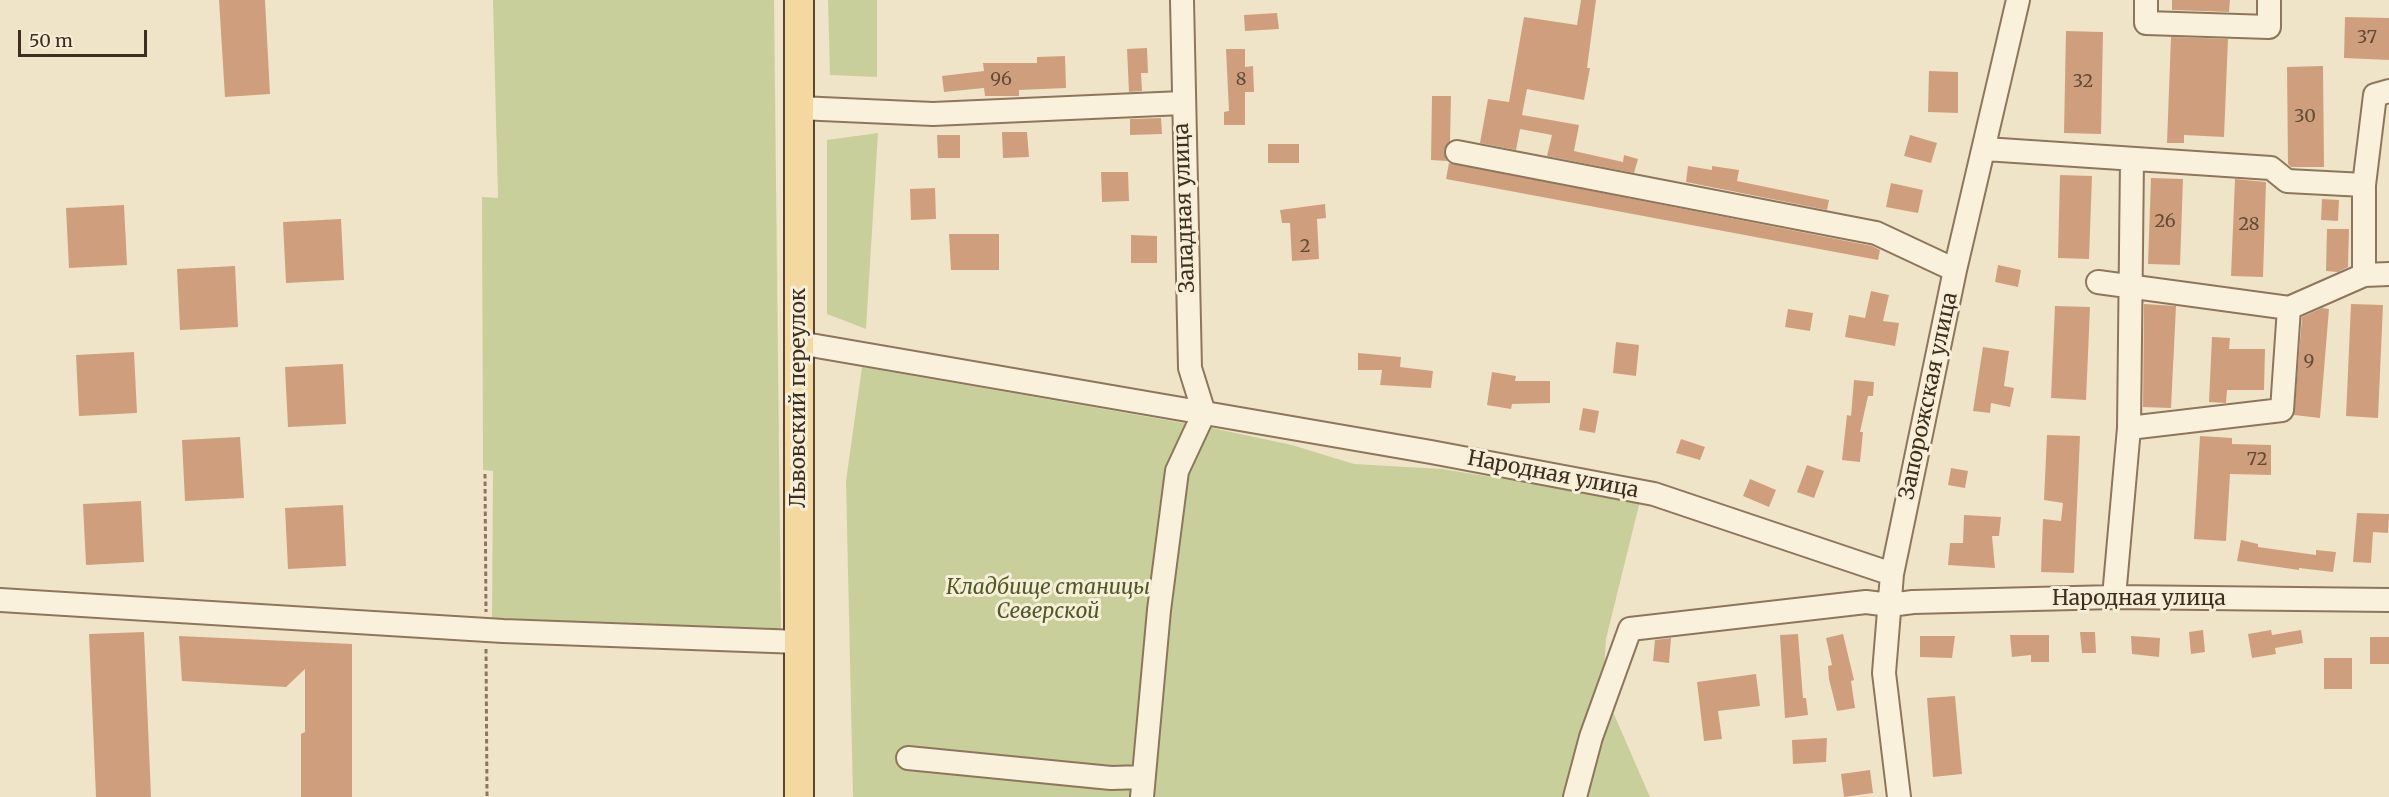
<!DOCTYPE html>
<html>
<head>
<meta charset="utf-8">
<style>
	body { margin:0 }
	#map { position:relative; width:2389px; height:797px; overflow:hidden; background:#f0e4c8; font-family:Merriweather,serif }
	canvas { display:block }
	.scale { position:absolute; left:18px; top:30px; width:129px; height:27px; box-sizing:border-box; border:3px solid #3d2e20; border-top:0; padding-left:8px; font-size:18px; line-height:21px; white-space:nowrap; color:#3d2e20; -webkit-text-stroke:4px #f7eed8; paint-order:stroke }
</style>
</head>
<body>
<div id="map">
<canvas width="2389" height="797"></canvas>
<div class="scale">50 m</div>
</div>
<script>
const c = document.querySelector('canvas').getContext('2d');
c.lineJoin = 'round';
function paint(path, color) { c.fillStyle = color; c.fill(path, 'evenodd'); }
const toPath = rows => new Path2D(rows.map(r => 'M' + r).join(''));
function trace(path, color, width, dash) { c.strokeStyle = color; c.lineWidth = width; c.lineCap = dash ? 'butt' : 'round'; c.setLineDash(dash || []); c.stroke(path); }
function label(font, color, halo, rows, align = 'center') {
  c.font = font + ' Merriweather,serif'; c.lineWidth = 6; c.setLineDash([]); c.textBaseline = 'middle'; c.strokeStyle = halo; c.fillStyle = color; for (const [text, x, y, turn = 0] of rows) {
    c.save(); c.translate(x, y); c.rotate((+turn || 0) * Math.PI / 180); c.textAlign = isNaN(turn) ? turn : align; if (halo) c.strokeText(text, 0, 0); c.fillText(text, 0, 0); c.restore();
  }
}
paint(toPath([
	[493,0,774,0,781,629,492,618,493,471,483,470,482,197,498,198],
	[828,0,877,0,877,77,830,75],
	[878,133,866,329,827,314,827,140],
	[862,367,1212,428,1292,445,1354,464,1442,469,1640,501,1606,639,1603,689,1650,797,853,797,846,481]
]), '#c9cf9b');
paint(toPath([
	[219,0,265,0,270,94,225,97],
	[1581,0,1596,0,1587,68,1590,68,1584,100,1527,89,1522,115,1579,125,1574,151,1623,162,1624,155,1638,159,1634,173,1547,156,1552,135,1520,129,1516,150,1480,143,1488,99,1509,102,1524,17,1577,25],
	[2172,0,2230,0,2229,12,2172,10],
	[1277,13,1279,29,1245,31,1244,15],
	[2345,17,2389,18,2389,60,2344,58],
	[2066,31,2103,32,2101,134,2064,133],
	[2171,37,2228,39,2224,137,2184,135,2184,143,2167,143],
	[1147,48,1148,73,1141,73,1142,91,1129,92,1127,49],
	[1226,49,1245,49,1245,67,1253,66,1254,92,1245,92,1245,125,1224,125,1224,112,1229,111],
	[1065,56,1066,88,1019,90,1019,96,985,96,984,88,944,92,942,76,984,71,983,63,1037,63,1037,57],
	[2323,66,2324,167,2291,167,2288,164,2287,67],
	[1929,71,1958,72,1958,113,1928,112],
	[1432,96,1451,96,1450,141,1444,150,1447,161,1431,160],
	[1161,118,1162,134,1130,135,1130,119],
	[1002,132,1027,132,1029,157,1003,158],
	[937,135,960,135,960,158,938,158],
	[1910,135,1937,143,1931,163,1904,156],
	[1268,144,1299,144,1299,163,1268,163],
	[1449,163,1872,246,1880,250,1878,260,1446,179],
	[1688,166,1712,170,1712,166,1739,170,1737,181,1829,200,1827,210,1686,182],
	[1101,172,1128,172,1129,201,1102,202],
	[2060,175,2092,176,2089,259,2058,258],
	[2151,178,2183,179,2180,265,2148,264],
	[2235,179,2266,182,2263,277,2231,276],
	[1891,183,1923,190,1918,213,1886,207],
	[935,188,936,219,911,220,910,189],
	[2322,199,2339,200,2338,221,2321,220],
	[1325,204,1326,218,1317,219,1319,259,1292,261,1290,223,1282,223,1280,210],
	[124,205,127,265,69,268,66,208],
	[341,219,344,280,286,283,283,222],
	[2327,229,2349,229,2348,267,2338,272,2326,271],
	[949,234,999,234,999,270,951,270],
	[1131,235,1157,236,1157,263,1131,263],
	[1998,265,2021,270,2018,287,1995,282],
	[235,266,238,327,180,330,177,269],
	[1871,291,1889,295,1883,321,1899,323,1895,346,1845,337,1849,315,1865,318],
	[2144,304,2176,306,2171,408,2143,407],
	[2351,304,2383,305,2378,418,2346,416],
	[2055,306,2090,307,2086,400,2051,398],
	[2322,308,2329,309,2320,418,2294,415,2302,317],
	[1788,309,1813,313,1810,331,1785,327],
	[2212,337,2230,338,2229,349,2265,349,2264,390,2227,390,2226,403,2209,402],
	[1616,342,1639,345,1636,376,1613,373],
	[1983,347,2009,351,2004,386,2014,388,2010,407,1991,403,1990,413,1973,411],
	[134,352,137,413,79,416,76,355],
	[1358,353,1401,357,1400,367,1433,371,1431,388,1380,385,1382,370,1358,370],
	[343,364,346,424,288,427,285,367],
	[1492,372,1516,376,1515,381,1550,381,1550,403,1512,404,1511,409,1487,405],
	[1854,380,1874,382,1873,396,1868,396,1860,432,1863,432,1860,462,1842,460,1847,415,1851,416],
	[1583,408,1599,411,1595,433,1579,430],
	[2047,435,2080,436,2074,573,2041,572,2043,519,2061,521,2063,503,2044,500],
	[2200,436,2232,438,2232,444,2271,445,2271,475,2230,474,2226,541,2194,539],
	[240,437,244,498,185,501,182,440],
	[1681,439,1705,447,1700,460,1676,453],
	[1807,465,1824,471,1814,498,1797,492],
	[1951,468,1968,471,1965,488,1948,485],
	[1750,479,1776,490,1769,507,1743,496],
	[141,501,144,562,86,565,83,504],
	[343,505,346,566,288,569,285,508],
	[2357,513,2389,514,2388,533,2373,532,2371,563,2353,562],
	[1964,515,2001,517,1999,536,1992,536,1995,568,1948,565,1950,543,1963,543],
	[2241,540,2258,544,2258,547,2316,555,2316,550,2336,552,2333,572,2299,568,2299,570,2237,561],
	[2203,630,2205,652,2191,654,2189,632],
	[2271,630,2272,635,2301,630,2303,643,2275,648,2276,654,2252,658,2248,634],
	[144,632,151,797,96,797,89,634],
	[2080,632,2095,632,2096,653,2082,653],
	[1798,634,1803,698,1806,698,1808,715,1785,718,1780,635],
	[1843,634,1854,680,1851,681,1855,708,1837,711,1829,679,1828,666,1832,665,1826,638],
	[2010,635,2049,635,2049,662,2031,662,2031,655,2012,657],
	[179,636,352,644,352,797,301,797,301,734,305,732,305,669,286,687,182,681],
	[1920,636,1955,636,1952,658,1920,657],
	[2131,636,2160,638,2159,657,2132,654],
	[2370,637,2389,637,2389,664,2370,664],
	[1671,638,1669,663,1653,661,1655,640],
	[2324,658,2352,658,2352,689,2324,689],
	[1756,674,1760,706,1718,711,1722,739,1704,741,1697,682],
	[1955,696,1962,774,1933,777,1927,698],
	[1827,738,1826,762,1793,764,1792,740],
	[1870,770,1873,793,1844,797,1841,774]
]), '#cf9f7d');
const minor = toPath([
	[1182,0,1190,368,1204,413],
	[2146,0,2146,23,2269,27,2269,0],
	[799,108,933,114,1182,103],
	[1985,149,2271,168,2287,181,2364,185,2364,275],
	[1457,152,1876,233,1955,270],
	[2364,185,2375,95,2389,91],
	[2098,282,2289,308,2364,275,2389,274],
	[799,343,1431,452,1654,494,1892,574],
	[2129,428,2132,159],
	[2114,597,2129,428,2282,410,2289,308],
	[0,600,503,631,799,642],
	[908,758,1111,778,1143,777],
	[1142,797,1159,610,1177,471,1204,413],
	[1575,797,1591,737,1630,629,1866,602,1890,605,1913,602,2114,597,2389,600],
	[1899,797,1884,673,1892,574,1955,270,2018,0]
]);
const major = toPath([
	[799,797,799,0]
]);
trace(minor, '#8d765c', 26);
trace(major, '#5b4430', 32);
trace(toPath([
	[485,474,486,612],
	[486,649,487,797]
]), '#8d765c', 3, [4.5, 3]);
trace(minor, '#faf1dc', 22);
trace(major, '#f3d9a0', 28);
label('18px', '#624a37', null, [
	["37",2367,38],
	["96",1001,80],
	["8",1241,80],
	["32",2083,82],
	["30",2305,117],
	["26",2165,222],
	["28",2249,225],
	["2",1305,247],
	["9",2309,362],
	["72",2257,460]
]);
label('21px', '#3d2e20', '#f7eed8', [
	["Западная улица",1185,208,-92],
	["Запорожская улица",1929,396,-78],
	["Львовский переулок",799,398,-90],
	["Народная улица",1553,475,11],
	["Народная улица",2139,599]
]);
label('italic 21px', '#4d5a26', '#f7eed8', [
	["Кладбище станицы",1048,588],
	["Северской",1048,612]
]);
</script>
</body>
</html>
